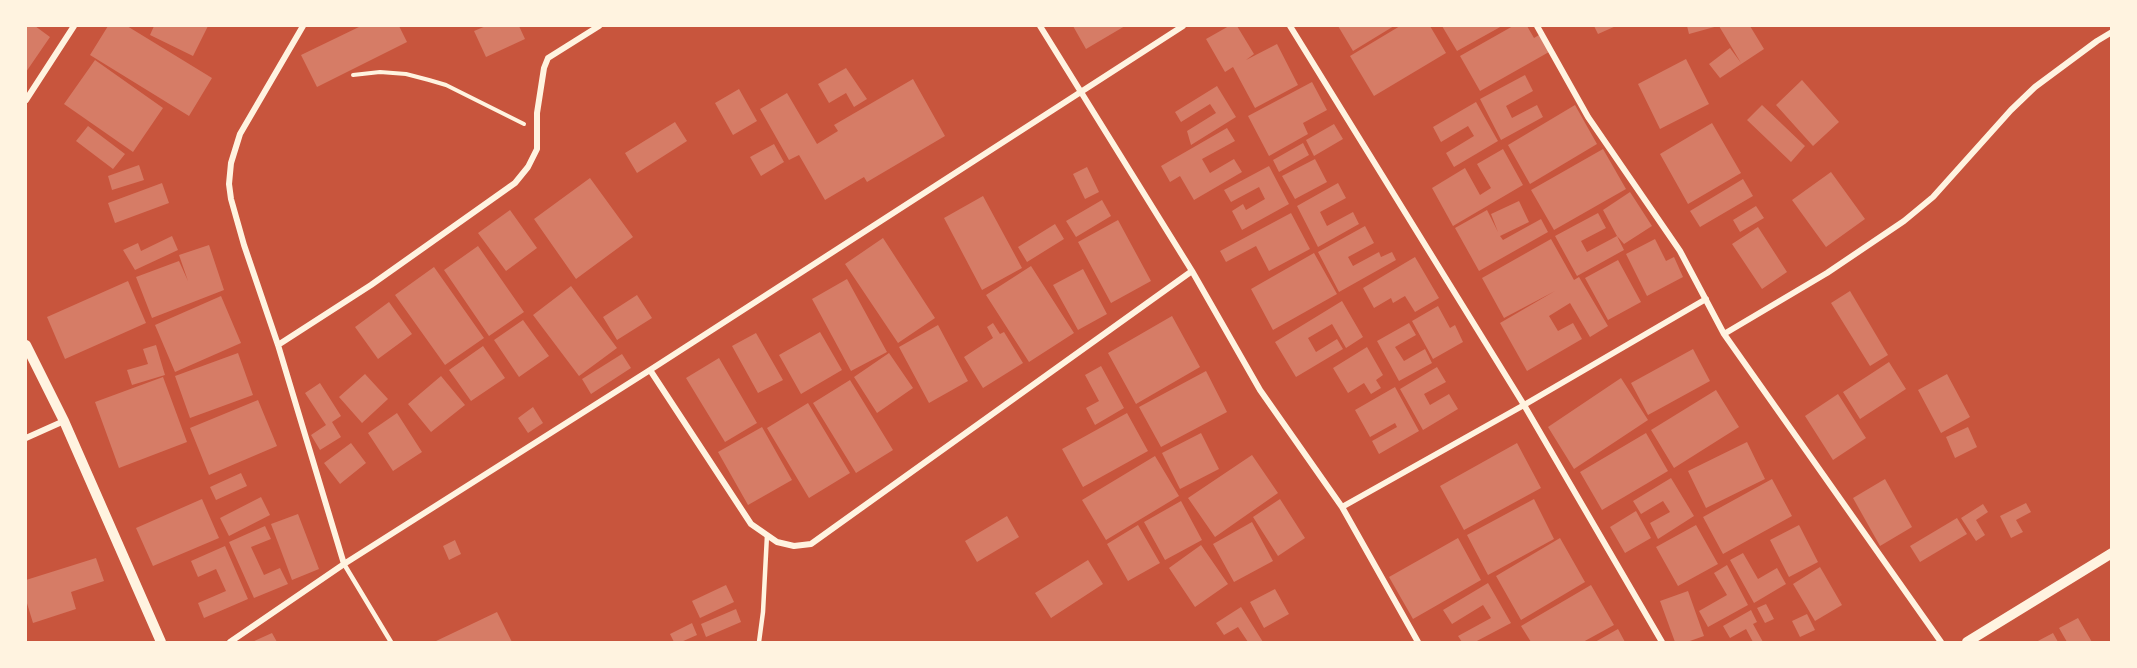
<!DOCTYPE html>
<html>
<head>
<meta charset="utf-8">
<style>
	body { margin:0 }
	#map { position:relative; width:2137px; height:668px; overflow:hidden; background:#c8553d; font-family:"Nunito Sans",sans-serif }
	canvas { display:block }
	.frame { position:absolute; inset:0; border:27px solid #fff3e0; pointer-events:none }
</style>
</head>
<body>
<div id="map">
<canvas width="2137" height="668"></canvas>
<div class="frame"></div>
</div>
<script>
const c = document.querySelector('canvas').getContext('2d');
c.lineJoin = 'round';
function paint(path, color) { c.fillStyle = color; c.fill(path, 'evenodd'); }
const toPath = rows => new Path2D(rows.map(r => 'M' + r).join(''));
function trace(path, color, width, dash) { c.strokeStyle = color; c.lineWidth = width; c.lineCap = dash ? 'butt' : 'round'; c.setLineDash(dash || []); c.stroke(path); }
paint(toPath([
	[26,26,35,26,50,37,26,72],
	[108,26,127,26,212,78,189,116,90,55],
	[154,26,208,26,193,56,150,35],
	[361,26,399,26,407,42,317,87,301,55],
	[486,26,519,26,525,39,486,57,474,31],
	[1073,26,1125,26,1086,49],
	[1229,26,1237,26,1254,54,1246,60,1277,44,1298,85,1255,108,1233,67,1225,72,1206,39],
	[1338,26,1394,26,1353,51],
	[1400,26,1430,26,1446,53,1374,96,1350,56],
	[1442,26,1502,26,1457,51],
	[1513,26,1527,26,1534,38,1539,35,1549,52,1480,91,1460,56],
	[1594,26,1616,26,1598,34],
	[1687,26,1718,26,1689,34],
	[1719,26,1750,26,1764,49,1720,78,1709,64,1730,48,1741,63],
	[1686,59,1709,104,1660,129,1638,84],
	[95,60,163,108,133,152,64,104],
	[846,68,867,99,854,107,846,93,829,103,818,84],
	[1525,75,1533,91,1506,106,1512,118,1537,105,1543,117,1501,140,1480,99],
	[913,79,945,136,867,182,864,177,825,200,799,155,789,160,760,109,787,93,817,144,838,131,834,125],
	[1802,80,1839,122,1813,146,1776,105],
	[1312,82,1327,110,1303,123,1308,134,1269,156,1248,116],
	[1217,86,1236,117,1191,145,1187,131,1216,113,1210,104,1181,122,1175,112],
	[739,89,757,121,733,135,715,103],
	[1476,102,1498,141,1454,167,1446,153,1474,136,1468,126,1441,142,1433,127],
	[1575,105,1597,144,1530,184,1508,145],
	[1762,105,1805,146,1791,162,1747,120],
	[675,122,687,141,637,173,625,153],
	[1712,123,1741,173,1688,204,1660,154],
	[1334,124,1343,139,1314,156,1306,140],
	[88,126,125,154,113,169,76,141],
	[1227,128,1235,141,1202,159,1210,173,1234,159,1242,172,1194,200,1180,176,1170,182,1161,166],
	[1303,143,1309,155,1279,172,1273,160],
	[774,144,784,162,761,176,750,157],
	[1503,149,1523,185,1453,226,1432,188,1465,168,1480,195,1491,188,1477,164],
	[1603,149,1626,189,1554,230,1531,190],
	[1315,159,1327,182,1295,199,1282,176],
	[139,165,144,180,112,190,108,176],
	[1269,166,1289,204,1242,230,1232,211,1243,204,1246,210,1265,199,1259,187,1231,202,1224,190],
	[1087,167,1099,192,1085,199,1073,174],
	[1831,172,1865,219,1826,247,1792,200],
	[590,178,633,237,576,279,534,219],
	[1743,179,1753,196,1700,227,1690,211],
	[162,183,169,203,115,223,108,203],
	[1338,183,1346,198,1320,212,1327,226,1353,212,1359,224,1318,247,1297,206],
	[1630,192,1652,226,1624,244,1617,236,1624,250,1577,276,1555,236,1598,213,1606,228,1581,241,1587,252,1617,236,1603,210],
	[983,196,1022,268,982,290,944,218],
	[1102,200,1111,216,1076,237,1066,221],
	[1519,201,1529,222,1500,236,1503,240,1541,219,1548,232,1479,271,1455,228,1487,210,1498,232,1491,214],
	[1756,206,1764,218,1740,232,1733,220],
	[510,210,537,248,506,271,478,233],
	[1291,213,1310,249,1269,271,1256,246,1226,262,1220,251],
	[1118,220,1151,281,1111,303,1078,242],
	[1055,224,1064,239,1027,262,1018,247],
	[1365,226,1374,243,1348,257,1353,266,1379,252,1381,257,1392,252,1396,260,1339,292,1318,252],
	[1758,227,1787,272,1762,289,1732,244],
	[172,236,178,250,135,270,123,250,138,243,141,251],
	[883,238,935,318,898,343,845,264],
	[1551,239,1574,280,1579,277,1608,326,1590,337,1570,303,1549,316,1558,331,1573,323,1582,339,1527,371,1500,323,1555,291,1504,318,1482,278],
	[1655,239,1666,261,1674,257,1683,277,1647,296,1626,254],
	[209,245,224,290,152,318,136,277,179,261,188,281,179,255],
	[478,246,524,312,489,336,444,270],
	[1314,253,1337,294,1273,330,1251,289],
	[1415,257,1439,298,1415,312,1405,296,1393,303,1391,298,1374,308,1363,288],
	[1618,260,1641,302,1608,320,1585,278],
	[1031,266,1074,333,1029,362,986,295],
	[434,267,484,338,445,365,395,295],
	[1083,269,1107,314,1078,330,1053,285],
	[847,279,887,352,851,371,812,299],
	[128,281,146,323,65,359,47,317],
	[571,286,617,348,579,376,533,315],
	[1850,291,1888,355,1870,366,1831,303],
	[637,295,652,318,617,340,603,317],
	[221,296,241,343,175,372,155,325],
	[1342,301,1363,337,1346,348,1332,324,1308,338,1316,352,1337,339,1343,349,1296,377,1275,342],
	[389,302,412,334,378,359,355,327],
	[1438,306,1450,328,1455,325,1463,342,1433,359,1412,321],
	[1172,316,1200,367,1136,404,1108,353],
	[523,320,549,356,519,377,494,340],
	[993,323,1000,334,1004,332,1023,363,983,388,964,357,993,338,987,327],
	[1409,323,1416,335,1395,347,1404,361,1425,349,1432,363,1399,381,1377,341],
	[938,325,968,381,929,403,899,347],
	[820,332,842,370,801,394,779,355],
	[756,333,783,380,758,393,732,346],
	[156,345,165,375,132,385,127,370,148,364,143,349],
	[483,346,505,378,471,401,449,370],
	[1367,347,1383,375,1376,380,1381,388,1371,394,1364,383,1348,393,1333,368],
	[1693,349,1710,381,1648,415,1631,383],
	[238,353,253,395,190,418,175,376],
	[889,353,913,388,877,413,854,377],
	[622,354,631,368,591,394,582,379],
	[719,358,757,423,725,442,686,378],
	[1889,362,1906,389,1860,419,1843,392],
	[1101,366,1124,408,1095,425,1086,408,1099,401,1085,375],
	[1437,367,1446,382,1424,394,1430,405,1449,394,1458,409,1423,430,1400,389],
	[1206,371,1227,412,1161,447,1139,407],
	[365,374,388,399,362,423,339,397],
	[1947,374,1970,417,1941,433,1918,390],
	[441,376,465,405,431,432,408,404],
	[163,377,187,442,119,468,95,402],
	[1621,378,1648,420,1574,469,1548,427],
	[850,380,893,450,856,473,813,403],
	[320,383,341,416,332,422,341,437,320,450,311,435,326,425,305,393],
	[1395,387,1419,431,1379,454,1372,441,1397,427,1395,423,1370,437,1355,410],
	[1716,390,1739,427,1674,468,1651,430],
	[1838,394,1866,438,1833,460,1805,416],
	[258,400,277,446,209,475,190,428],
	[808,403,850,473,809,498,767,428],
	[533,407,543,423,528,433,518,418],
	[397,413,422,452,393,471,368,433],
	[1127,413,1148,451,1083,487,1062,449],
	[762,427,792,480,748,505,718,452],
	[1968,427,1977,447,1955,458,1946,437],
	[1201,433,1219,469,1180,489,1162,453],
	[1646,433,1668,471,1602,510,1580,472],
	[1747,442,1765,479,1706,508,1688,471],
	[351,443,366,463,340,484,324,463],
	[1517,443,1541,488,1464,530,1440,486],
	[1252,455,1278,493,1215,537,1188,498],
	[1155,456,1179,496,1106,540,1082,500],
	[241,473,247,486,216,500,210,487],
	[1671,478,1694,516,1658,539,1650,523,1670,512,1663,501,1641,514,1633,501],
	[1772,479,1792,516,1723,554,1703,517],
	[1885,479,1912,527,1880,546,1853,498],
	[261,497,270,515,229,536,220,518],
	[202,499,219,538,153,566,136,528],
	[1280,499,1305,538,1278,556,1253,517],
	[1534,499,1554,539,1488,575,1467,535],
	[1181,501,1202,540,1165,560,1144,522],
	[2026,503,2031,512,2016,520,2023,532,2011,538,2000,516],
	[1983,504,1988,512,1976,520,1985,535,1976,541,1961,518],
	[1636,511,1651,538,1625,553,1610,527],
	[298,514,319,569,292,580,271,524],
	[1007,516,1019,537,977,562,965,541],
	[1957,518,1967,534,1920,562,1910,546],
	[1252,522,1273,561,1234,582,1213,544],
	[1138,525,1160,563,1128,581,1107,544],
	[1696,525,1718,564,1678,586,1656,547],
	[1799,525,1818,562,1789,577,1770,540],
	[265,526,271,539,251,547,264,575,280,568,288,584,254,598,229,542],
	[1458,538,1481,580,1413,619,1389,577],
	[1560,538,1585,582,1521,620,1496,576],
	[455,540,461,554,449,560,443,546],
	[1201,545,1228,584,1195,607,1169,568],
	[225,546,248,599,204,618,198,603,226,591,216,569,198,577,191,561],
	[1743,553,1758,579,1777,568,1786,584,1754,603,1730,560],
	[96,558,104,581,71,592,76,609,33,623,26,600,26,580],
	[1088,560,1103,584,1051,618,1035,593],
	[1727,565,1748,605,1708,627,1699,611,1727,595,1714,573],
	[1820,567,1842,605,1815,621,1793,584],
	[1488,583,1511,623,1475,642,1462,642,1458,636,1491,618,1483,605,1452,624,1443,610],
	[726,585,734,602,700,618,692,601],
	[1591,585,1614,625,1583,642,1531,642,1521,626],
	[1275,589,1289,614,1264,628,1250,602],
	[1688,591,1704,636,1687,642,1675,642,1660,601],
	[1766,604,1774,619,1765,623,1757,608],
	[1241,607,1263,642,1248,642,1238,627,1224,635,1216,623],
	[736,609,741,622,706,637,701,624],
	[1751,610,1757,622,1753,624,1763,642,1753,642,1746,629,1730,638,1723,626],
	[497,612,512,642,434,642],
	[1807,614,1815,630,1800,637,1792,621],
	[2078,618,2092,642,2067,642,2059,628],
	[692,623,697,635,681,642,674,642,670,634],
	[1618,629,1625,642,1595,642],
	[272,633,277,642,252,642],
	[2053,633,2058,642,2036,642]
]), '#d67c66');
trace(toPath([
	[353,75,380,72,406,74,429,80,446,85,524,124]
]), '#fff3e0', 4);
trace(toPath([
	[344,564,391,642],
	[759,642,763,612,767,535]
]), '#fff3e0', 4.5);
trace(toPath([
	[303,26,240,134,231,163,229,184,231,199,244,245,278,345,344,564],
	[1040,26,1192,271,1260,390,1342,507,1418,642],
	[1290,26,1524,405,1662,642],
	[1537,26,1588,117,1680,251,1724,334,1941,642],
	[26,100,74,26],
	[1724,334,1827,273,1904,221,1933,197,2011,110,2035,87,2097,41,2112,32],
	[278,345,371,285,515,183,528,167,537,149,537,113,544,68,548,58,599,26],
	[650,370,751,524,777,542,794,546,811,544,1192,271],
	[26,438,64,421],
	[1342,507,1524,405,1706,299],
	[230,642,344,564,650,370,1183,26]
]), '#fff3e0', 6);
trace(toPath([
	[26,345,64,421,161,642],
	[1967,642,2112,553]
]), '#fff3e0', 10);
</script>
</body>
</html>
